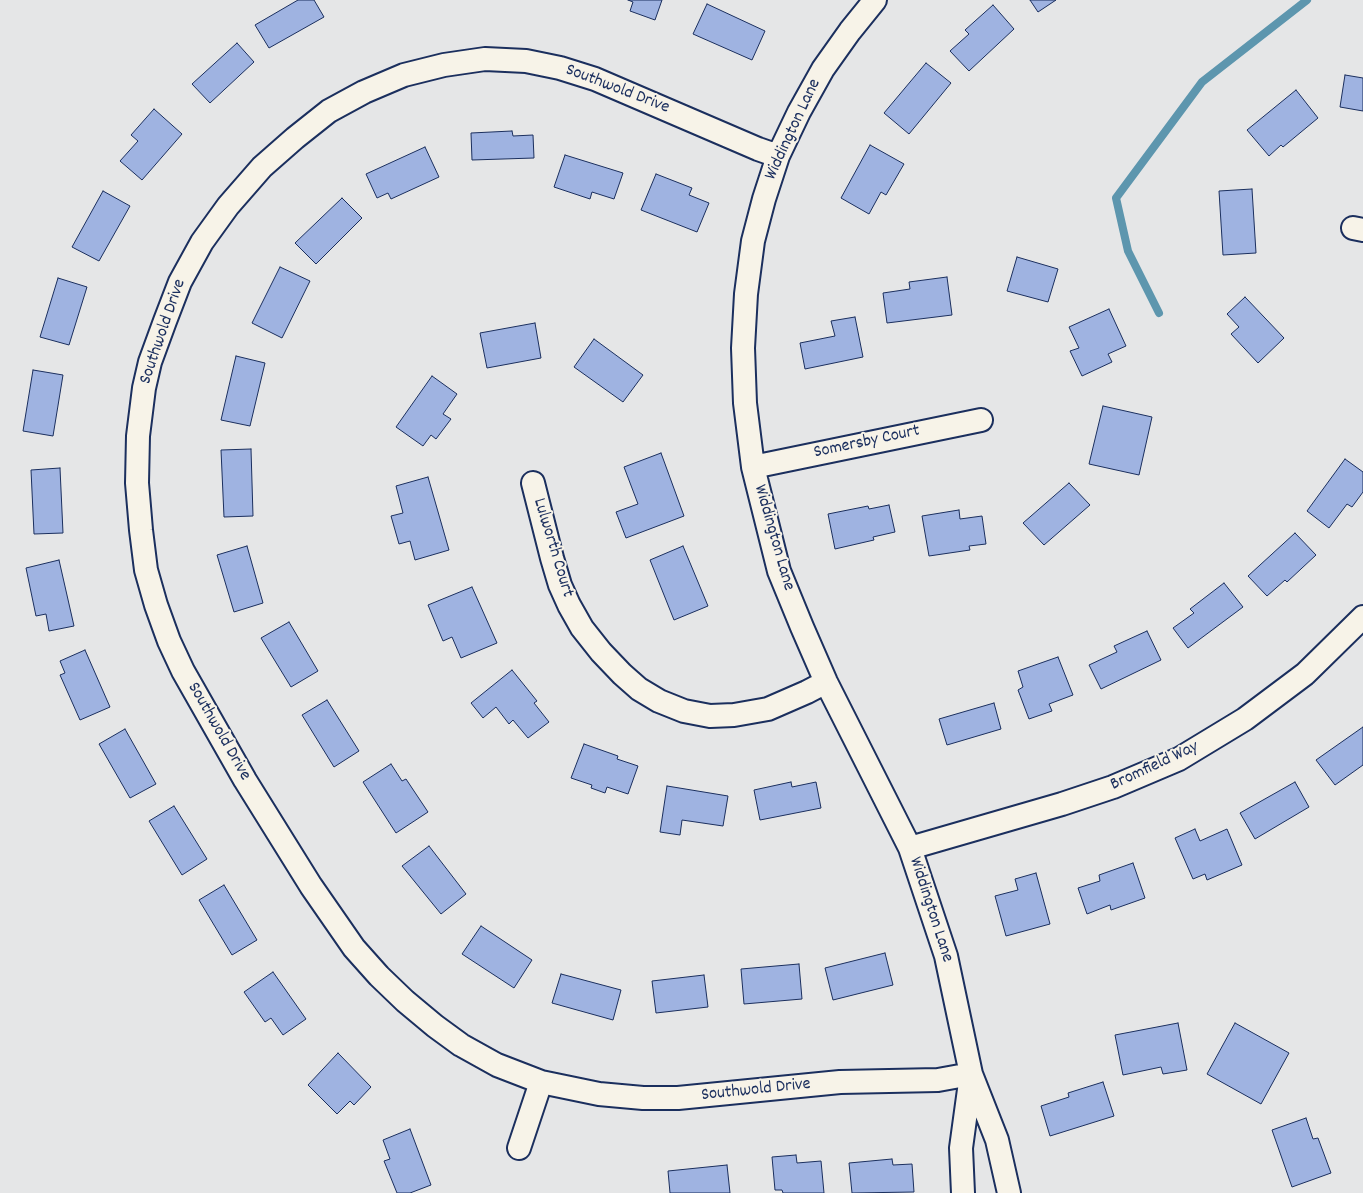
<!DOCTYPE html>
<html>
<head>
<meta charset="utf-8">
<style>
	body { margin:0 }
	canvas { display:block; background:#e5e6e7 }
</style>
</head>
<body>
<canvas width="1363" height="1193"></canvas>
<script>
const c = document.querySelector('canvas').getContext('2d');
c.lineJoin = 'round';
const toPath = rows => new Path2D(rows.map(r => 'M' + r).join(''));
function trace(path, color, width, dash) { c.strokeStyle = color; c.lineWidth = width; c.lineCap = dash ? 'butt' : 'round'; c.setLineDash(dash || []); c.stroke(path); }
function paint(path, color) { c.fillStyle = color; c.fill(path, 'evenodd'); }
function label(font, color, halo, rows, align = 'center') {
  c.font = font + ' Dekko,sans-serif'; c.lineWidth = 4; c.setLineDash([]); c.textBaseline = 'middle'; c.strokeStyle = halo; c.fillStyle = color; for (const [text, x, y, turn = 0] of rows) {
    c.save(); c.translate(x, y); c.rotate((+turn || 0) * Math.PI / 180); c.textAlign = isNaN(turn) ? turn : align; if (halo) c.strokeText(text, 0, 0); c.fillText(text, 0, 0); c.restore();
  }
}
trace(toPath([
	[1159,313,1128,251,1116,198,1202,82,1307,0]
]), '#5d96ae', 8);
const building = toPath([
	[298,0,314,0,324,17,269,48,255,25,298,0],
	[628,0,662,0,655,20,630,11,633,2,628,0],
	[1030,0,1056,0,1038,12,1030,0],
	[707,4,765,31,752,60,693,34,707,4],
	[993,5,1014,29,969,71,950,51,969,34,965,30,993,5],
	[237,43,254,62,210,103,192,84,237,43],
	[926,63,951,83,909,134,884,113,926,63],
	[1345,75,1363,78,1363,111,1340,107,1345,75],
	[1296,90,1318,118,1283,147,1281,145,1269,156,1247,130,1296,90],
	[154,109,182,134,142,180,120,161,138,141,131,135,154,109],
	[512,131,513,136,533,135,534,158,472,160,471,133,512,131],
	[870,145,904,164,886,195,881,192,869,214,841,198,870,145],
	[425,147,439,177,391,199,388,193,377,198,366,174,425,147],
	[565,155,623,173,614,199,592,192,590,199,554,187,565,155],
	[656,174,692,188,689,195,709,203,697,232,641,210,656,174],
	[1252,189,1256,253,1223,255,1219,191,1252,189],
	[103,191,130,206,99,261,72,247,103,191],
	[342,198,362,218,316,264,295,243,342,198],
	[1017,257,1058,269,1048,302,1007,291,1017,257],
	[280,267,310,281,282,338,252,323,280,267],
	[947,277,952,315,887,323,883,293,910,289,909,282,947,277],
	[58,278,87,287,69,345,40,337,58,278],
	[1245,297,1284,338,1258,363,1231,334,1239,327,1227,314,1245,297],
	[1109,309,1126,346,1108,354,1112,362,1082,376,1070,351,1079,348,1069,327,1109,309],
	[855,317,863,357,805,369,800,343,835,336,831,321,855,317],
	[535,323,541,358,487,368,480,333,535,323],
	[594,339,643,375,623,402,574,367,594,339],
	[236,356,265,363,250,426,221,420,236,356],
	[33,370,63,375,53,436,23,431,33,370],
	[432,376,457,394,443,414,451,419,436,439,431,435,423,446,396,427,432,376],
	[1103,406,1152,417,1139,475,1089,464,1103,406],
	[251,449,253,516,224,517,221,450,251,449],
	[661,453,684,516,626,538,616,512,638,504,624,467,661,453],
	[1345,459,1363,472,1363,492,1352,507,1347,504,1329,528,1307,511,1345,459],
	[60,468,63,533,34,534,31,470,60,468],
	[428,477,449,550,415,560,410,541,399,544,391,516,403,513,396,486,428,477],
	[1069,483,1090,505,1044,545,1023,523,1069,483],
	[889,505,895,532,873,537,874,540,835,549,828,514,868,506,869,509,889,505],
	[959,510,960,519,982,516,986,544,969,546,970,550,929,556,922,516,959,510],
	[1295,533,1316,555,1287,582,1285,580,1267,596,1248,576,1295,533],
	[247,546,263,603,234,612,217,555,247,546],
	[683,546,708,606,674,620,650,560,683,546],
	[59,560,74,626,49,631,46,614,36,616,26,568,59,560],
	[1224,583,1243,607,1188,648,1173,628,1194,613,1190,609,1224,583],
	[472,587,497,643,461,658,452,637,443,641,428,605,472,587],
	[289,622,318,671,291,687,261,638,289,622],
	[1147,631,1161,660,1101,689,1089,665,1117,652,1114,646,1147,631],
	[85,650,110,707,80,720,60,675,65,673,60,661,85,650],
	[1058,657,1073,695,1049,704,1052,711,1029,719,1018,690,1023,687,1018,671,1058,657],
	[512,670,537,701,534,703,549,722,528,738,513,720,509,724,496,707,483,718,471,703,512,670],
	[327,700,359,751,334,767,302,715,327,700],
	[994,703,1001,729,947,745,939,719,994,703],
	[1363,727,1363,765,1335,785,1316,760,1363,727],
	[125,729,156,784,130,798,99,744,125,729],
	[584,744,618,756,617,759,638,766,628,794,607,787,605,793,591,788,592,785,571,778,584,744],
	[391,764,402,781,406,779,428,812,396,833,363,782,391,764],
	[791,782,792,787,816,782,821,808,760,820,754,790,791,782],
	[1295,782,1309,807,1255,839,1240,813,1295,782],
	[667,786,728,796,723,826,682,820,680,835,660,832,667,786],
	[174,806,207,859,182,875,149,821,174,806],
	[1195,829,1200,841,1227,829,1242,865,1207,880,1205,874,1193,879,1175,838,1195,829],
	[429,846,466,894,441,914,402,866,429,846],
	[1133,863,1145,898,1111,910,1110,905,1087,914,1078,888,1100,881,1099,875,1133,863],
	[1036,873,1050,924,1006,936,995,896,1018,890,1015,879,1036,873],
	[224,885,257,940,232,955,199,900,224,885],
	[481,926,532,960,514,988,462,954,481,926],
	[885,953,893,985,833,1000,825,968,885,953],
	[799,964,802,999,744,1004,741,969,799,964],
	[273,972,306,1019,283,1035,271,1018,265,1022,244,992,273,972],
	[561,974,621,990,613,1020,552,1003,561,974],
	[704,975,708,1007,656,1013,652,981,704,975],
	[1178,1023,1187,1070,1163,1074,1161,1067,1123,1075,1115,1035,1178,1023],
	[1235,1023,1289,1053,1261,1104,1207,1074,1235,1023],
	[338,1053,371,1087,354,1105,350,1101,337,1114,308,1085,338,1053],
	[1103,1082,1114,1116,1050,1136,1041,1106,1069,1097,1068,1093,1103,1082],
	[1306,1118,1313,1139,1318,1138,1331,1173,1292,1187,1272,1130,1306,1118],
	[410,1129,431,1185,410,1193,397,1193,384,1161,390,1159,383,1140,410,1129],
	[796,1155,797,1163,821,1161,824,1193,783,1193,782,1190,775,1190,772,1157,796,1155],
	[892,1159,893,1165,912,1164,914,1192,852,1193,849,1163,892,1159],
	[727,1165,730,1193,670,1193,668,1171,727,1165]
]);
paint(building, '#9fb3e1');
trace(building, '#1b2f5e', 1);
const minor = toPath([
	[875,0,850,31,823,69,799,112,778,156,764,199,753,241,746,294,743,348,745,403,753,467,779,571,802,627,826,682,910,848,946,956,971,1074,997,1140,1009,1193],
	[778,156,758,149,595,79,560,68,526,61,485,59,444,65,404,75,364,92,329,111,295,138,262,167,228,206,202,242,180,282,165,321,150,362,144,388,138,436,137,483,141,530,146,570,156,605,169,641,183,671,245,780,311,886,354,948,379,976,405,1001,435,1026,461,1045,497,1065,541,1082,599,1094,643,1098,678,1098,840,1082,938,1080,971,1074],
	[1353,228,1363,230],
	[753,467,981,420],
	[533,483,552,558,560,585,569,605,582,628,601,652,622,674,639,689,659,701,684,711,710,716,734,715,768,709,807,692,826,682],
	[910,848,1062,804,1113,787,1179,759,1245,719,1305,674,1363,617],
	[519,1148,541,1082],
	[963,1193,961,1148,971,1075]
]);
trace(minor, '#1b2f5e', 26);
trace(minor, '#f7f3e8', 22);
label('18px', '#1b2f5e', '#f7f3e8', [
	["Southwold Drive",617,90,21],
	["Widdington Lane",794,130,-65],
	["Southwold Drive",164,332,-71],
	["Somersby Court",867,443,-12],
	["Widdington Lane",773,538,74],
	["Lulworth Court",552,548,73],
	["Southwold Drive",218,732,60],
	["Bromfield Way",1155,767,-25],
	["Widdington Lane",930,910,72],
	["Southwold Drive",756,1091,-6]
]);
</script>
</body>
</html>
